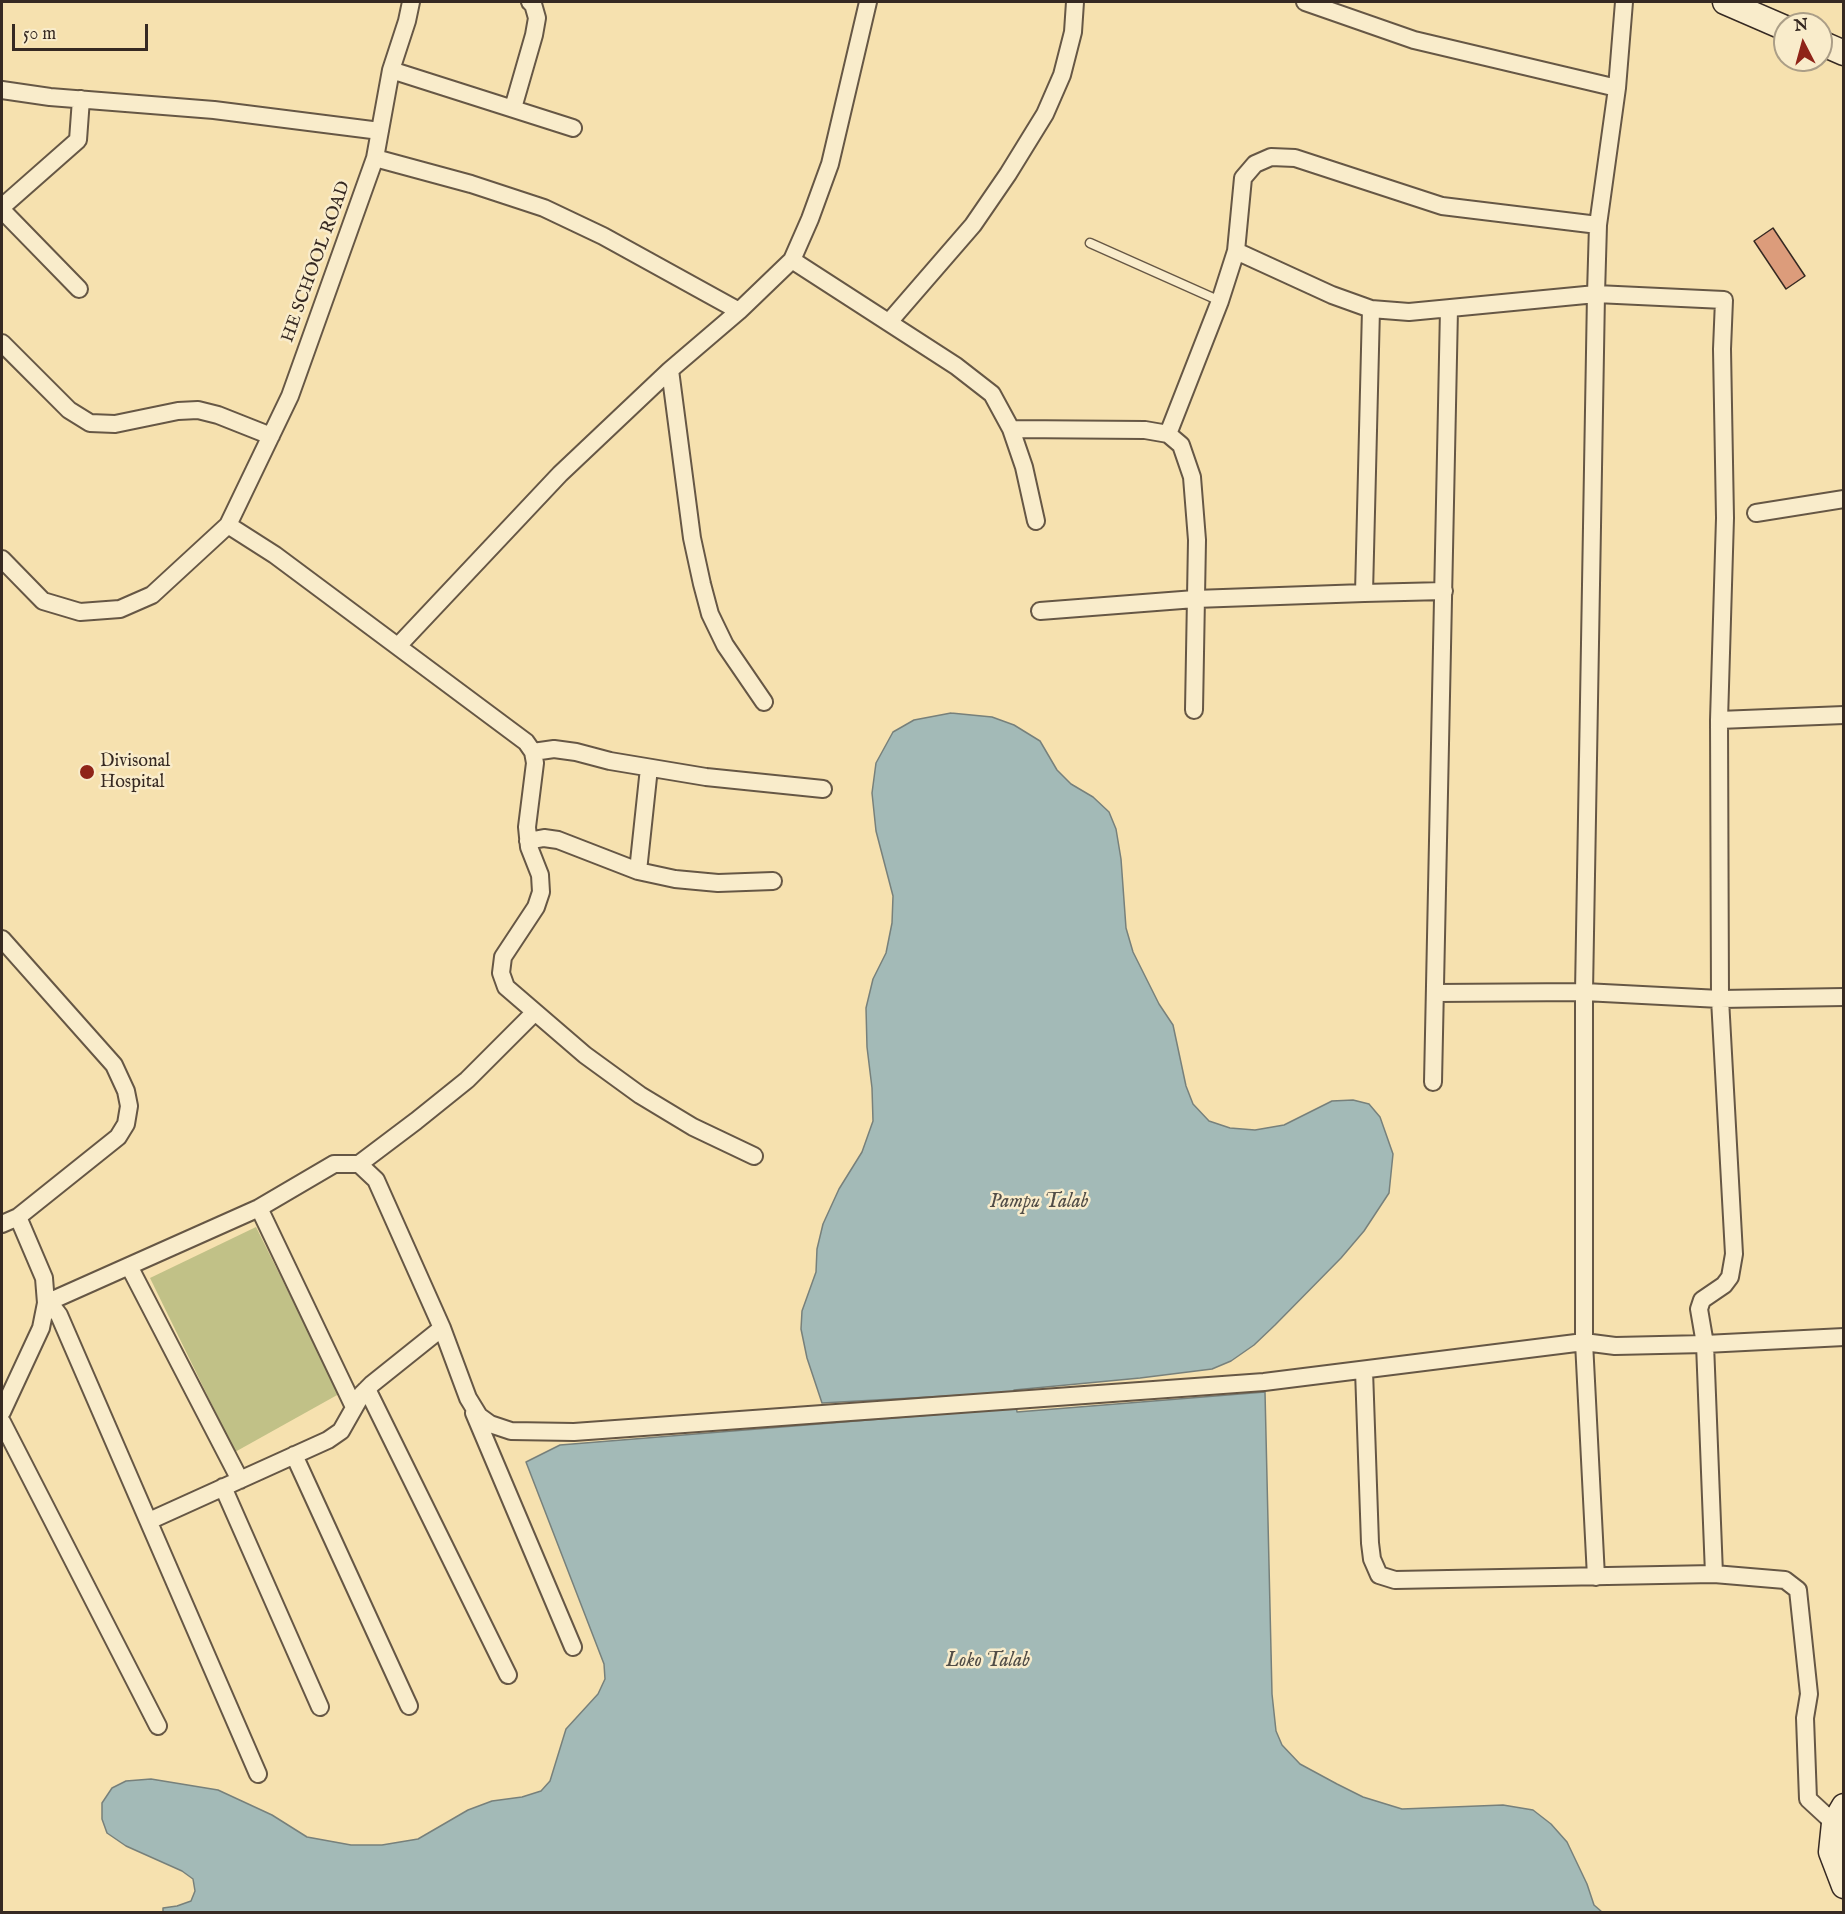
<!DOCTYPE html>
<html>
<head>
<meta charset="utf-8">
<style>
	body { margin:0 }
	#map { position:relative; width:1845px; height:1914px; overflow:hidden; background:#f6e1af; font-family:"IM FELL English",serif }
	canvas { display:block }
	.frame { position:absolute; inset:0; border:3px solid #362922; pointer-events:none }
	.north { position:absolute; left:1773px; top:12px; width:60px; height:60px; box-sizing:border-box; background:#f9eccb; border:2px solid #ab9e87; border-radius:50%; rotate:354deg; font-size:16px; font-weight:700; line-height:24px; text-align:center; color:#362922 }
	.north::after { content:''; display:block; margin:auto; width:21px; height:27px; background:#8f2418; clip-path:polygon(50% 0,100% 100%,50% 72%,0 100%) }
	.scale { position:absolute; left:12px; top:24px; width:136px; height:27px; box-sizing:border-box; border:3px solid #362922; border-top:0; padding-left:8px; font-size:18px; line-height:21px; white-space:nowrap; color:#362922; -webkit-text-stroke:4px #f9eccb; paint-order:stroke }
</style>
</head>
<body>
<div id="map">
<canvas width="1845" height="1914"></canvas>
<div class="frame"></div>
<div class="north">N</div>
<div class="scale">50 m</div>
</div>
<script>
const c = document.querySelector('canvas').getContext('2d');
c.lineJoin = 'round';
function paint(path, color) { c.fillStyle = color; c.fill(path, 'evenodd'); }
const toPath = rows => new Path2D(rows.map(r => 'M' + r).join(''));
function trace(path, color, width, dash) { c.strokeStyle = color; c.lineWidth = width; c.lineCap = dash ? 'butt' : 'round'; c.setLineDash(dash || []); c.stroke(path); }
function label(font, color, halo, rows, align = 'center') {
  c.font = font + ' "IM FELL English",serif'; c.lineWidth = 5; c.setLineDash([]); c.textBaseline = 'middle'; c.strokeStyle = halo; c.fillStyle = color; for (const [text, x, y, turn = 0] of rows) {
    c.save(); c.translate(x, y); c.rotate((+turn || 0) * Math.PI / 180); c.textAlign = isNaN(turn) ? turn : align; if (halo) c.strokeText(text, 0, 0); c.fillText(text, 0, 0); c.restore();
  }
}
paint(toPath([
	[256,1227,339,1394,235,1452,150,1278]
]), '#c1c187');
const water = toPath([
	[951,713,992,717,1014,725,1040,741,1057,770,1071,784,1093,797,1109,812,1116,829,1121,859,1126,928,1133,952,1159,1004,1173,1025,1186,1086,1193,1104,1209,1121,1230,1128,1255,1130,1284,1125,1332,1101,1353,1100,1369,1104,1380,1117,1393,1154,1389,1193,1364,1231,1341,1258,1275,1325,1254,1345,1231,1361,1212,1369,1140,1378,1014,1390,1017,1412,1265,1392,1272,1694,1276,1731,1282,1745,1300,1764,1337,1784,1363,1797,1402,1809,1503,1805,1533,1810,1551,1824,1567,1842,1587,1884,1594,1905,1602,1912,163,1912,163,1908,177,1906,191,1901,195,1891,193,1879,182,1871,126,1846,107,1833,102,1819,102,1803,112,1788,126,1781,151,1779,218,1790,272,1815,307,1837,351,1845,382,1845,418,1839,468,1810,492,1801,522,1797,541,1791,550,1781,566,1729,598,1694,605,1679,604,1664,526,1462,560,1445,967,1412,965,1395,822,1403,807,1358,801,1329,802,1311,816,1272,817,1249,823,1224,839,1189,862,1152,873,1121,872,1088,867,1047,866,1008,873,979,886,953,892,923,893,896,876,831,872,793,876,763,893,732,914,720,951,713]
]);
paint(water, '#a3bab7');
trace(water, '#77807b', 1.5);
const building = toPath([
	[1773,228,1805,276,1786,289,1754,241,1773,228]
]);
paint(building, '#dc9c7b');
trace(building, '#362922', 1.5);
const lane = toPath([
	[1090,243,1220,301]
]);
const street = toPath([
	[1305,2,1414,40,1617,88],
	[391,70,573,128],
	[2,90,50,97,214,110,380,131],
	[513,108,534,35,537,18,533,4,530,2],
	[375,158,471,184,544,208,603,236,739,311],
	[2,207,78,140,81,99],
	[2,210,79,289],
	[1236,251,1243,178,1255,164,1271,157,1295,158,1442,206,1598,225],
	[792,260,956,366,992,394,1011,429,1024,467,1036,521],
	[889,322,973,225,1008,174,1045,114,1062,75,1073,32,1075,2],
	[2,343,69,410,90,423,115,424,178,411,198,410,218,415,271,436],
	[670,370,692,538,702,584,710,614,725,645,764,702],
	[1011,429,1145,430,1168,434,1181,445,1192,477,1197,540,1194,710],
	[1168,434,1220,301,1236,251,1332,295,1371,309,1409,312,1596,294,1724,300,1722,349,1725,518,1719,720,1720,999,1734,1254,1730,1277,1724,1285,1702,1300,1699,1309,1705,1344,1714,1574],
	[1756,513,1844,499],
	[228,525,275,555,526,742,533,752,535,763,527,827,529,847,540,875,541,892,536,907,503,957,501,973,506,987,585,1055,640,1095,693,1127,754,1156],
	[2,559,43,601,80,612,120,609,152,595,228,525,290,396,375,158,391,70,407,21,411,2],
	[1364,593,1444,591],
	[1040,611,1195,599,1364,593,1371,309],
	[398,646,560,474,670,370,739,311,792,260,810,219,830,164,868,2],
	[1719,720,1844,715],
	[533,752,554,749,576,752,610,761,706,777,823,789],
	[528,841,544,838,558,840,638,871,675,879,718,883,773,881],
	[638,871,649,768],
	[2,939,114,1065,126,1091,129,1106,126,1124,118,1137,18,1217,44,1278,46,1303,41,1328,2,1412],
	[1435,993,1584,992,1720,999,1844,997],
	[1433,1082,1449,309],
	[359,1164,416,1121,467,1080,534,1013],
	[259,1208,354,1407],
	[2,1224,18,1217],
	[129,1266,240,1480],
	[49,1302,59,1315,258,1774],
	[46,1303,259,1208,334,1164,359,1164,376,1180,442,1328,468,1398,479,1416,490,1424,511,1431,574,1432,1264,1382,1584,1342,1615,1346,1705,1344,1844,1337],
	[1364,1370,1370,1543,1372,1559,1379,1575,1395,1580,1714,1574,1785,1580,1798,1590,1809,1694,1805,1718,1808,1799,1834,1823],
	[367,1389,508,1675],
	[474,1413,573,1647],
	[2,1422,158,1726],
	[294,1455,409,1706],
	[223,1487,320,1707],
	[149,1521,328,1440,341,1431,362,1394,372,1384,442,1328],
	[1596,1577,1584,1342,1584,992,1596,294,1598,225,1617,88,1624,2]
]);
const secondary = toPath([
	[1725,2,1785,28],
	[1821,43,1844,53],
	[1844,1806,1834,1823,1831,1852,1844,1886]
]);
trace(lane, '#665745', 11);
trace(street, '#665745', 20);
trace(secondary, '#362922', 27);
trace(lane, '#f9eccb', 8);
trace(street, '#f9eccb', 16);
trace(secondary, '#f9eccb', 24);
for (const [x, y, r, color] of [
	[87,772,8,"#8f2418"]
]) { const dot = new Path2D(); dot.arc(x, y, r, 0, 2 * Math.PI); c.fillStyle = color; c.fill(dot); trace(dot, '#f9eccb', 2); }
label('18px', '#362922', '#f9eccb', [
	["HE SCHOOL ROAD",317,262,-70]
]);
label('18px', '#362922', '#f9eccb', [
	["Divisonal",100,762],
	["Hospital",100,783]
], 'left');
label('italic 20px', '#514d47', '#f9eccb', [
	["Pampu Talab",1039,1203],
	["Loko Talab",988,1662]
]);
</script>
</body>
</html>
